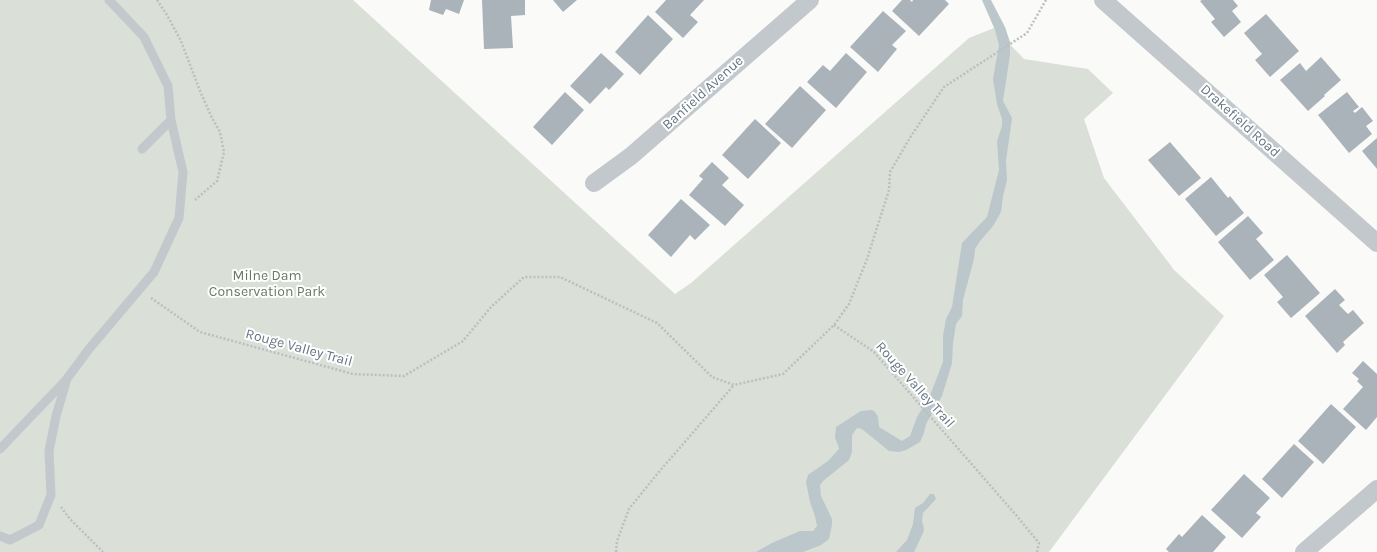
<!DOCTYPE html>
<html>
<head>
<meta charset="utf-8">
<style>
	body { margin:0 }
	canvas { display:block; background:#fafaf8 }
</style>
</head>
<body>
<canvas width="1377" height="552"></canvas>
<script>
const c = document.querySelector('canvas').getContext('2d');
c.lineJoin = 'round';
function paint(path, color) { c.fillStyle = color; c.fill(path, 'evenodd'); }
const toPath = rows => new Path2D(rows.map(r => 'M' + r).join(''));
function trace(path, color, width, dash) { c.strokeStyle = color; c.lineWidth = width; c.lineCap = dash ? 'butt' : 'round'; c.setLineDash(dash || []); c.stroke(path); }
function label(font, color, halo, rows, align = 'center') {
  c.font = font + ' Karla,sans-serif'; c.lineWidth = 4; c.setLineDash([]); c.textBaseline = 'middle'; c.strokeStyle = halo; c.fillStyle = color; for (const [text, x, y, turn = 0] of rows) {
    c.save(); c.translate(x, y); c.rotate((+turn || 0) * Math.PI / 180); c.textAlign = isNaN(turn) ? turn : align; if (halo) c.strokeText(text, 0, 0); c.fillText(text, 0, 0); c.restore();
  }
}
paint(toPath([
	[0,0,353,0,675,294,691,283,969,38,994,28,1024,59,1088,69,1113,93,1084,119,1104,178,1172,267,1172,268,1224,316,1049,552,0,552]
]), '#dadfd7');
paint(toPath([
	[982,0,991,0,1005,27,1010,42,1010,55,1003,101,1012,118,1006,161,1007,180,1003,196,1001,212,993,226,980,241,975,249,974,259,963,300,962,316,956,324,953,343,952,363,942,396,926,424,924,433,920,442,906,450,899,452,889,451,862,429,857,428,852,435,852,452,849,460,823,481,820,485,821,496,832,519,832,525,829,539,821,545,803,552,756,552,772,543,800,531,813,531,817,526,815,516,810,502,806,482,808,475,828,461,839,449,838,445,835,438,836,427,861,411,872,410,875,412,878,417,879,427,902,441,910,436,917,417,929,398,943,362,943,336,946,319,952,307,962,243,987,217,999,170,997,141,1002,126,1002,119,997,104,993,79,999,45,995,30],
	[930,494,934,494,936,499,923,513,922,521,924,529,923,533,914,552,896,552,907,540,913,524,915,508,923,503]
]), '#bbc7cb');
paint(toPath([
	[431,0,464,0,459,14,446,9,443,15,429,10],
	[482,0,525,0,525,15,511,16,513,48,484,49],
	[553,0,577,0,563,12],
	[666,0,704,0,690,15,698,22,683,38,655,12],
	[902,0,910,0,912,2,913,0,945,0,949,4,919,36,892,11],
	[1202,0,1233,0,1238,6,1232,11,1241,22,1224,37,1211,22,1215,19,1200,1],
	[883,11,906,31,892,45,897,49,878,72,850,47],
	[1266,14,1299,51,1270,77,1255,60,1262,54,1244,33],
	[648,15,673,39,640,75,615,52],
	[601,53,624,74,609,90,606,87,590,104,570,86],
	[846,53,867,72,836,108,807,82,823,65,830,71],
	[1321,57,1341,80,1324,95,1325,96,1308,111,1280,80,1300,63,1306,71],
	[800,86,826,110,792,148,765,124],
	[565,92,584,110,552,145,533,127],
	[1347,92,1359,107,1353,111,1355,113,1362,107,1373,121,1366,126,1372,134,1349,153,1318,115],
	[755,119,781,143,748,179,722,155],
	[1377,138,1377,169,1362,151],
	[1170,142,1201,178,1179,196,1148,160],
	[712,162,729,178,722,185,744,205,725,226,689,195,703,179,699,176],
	[1211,177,1228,198,1230,196,1244,213,1216,236,1185,199],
	[681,199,710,225,695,240,690,235,671,257,648,235],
	[1248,216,1263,233,1256,239,1274,260,1250,280,1218,242],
	[1287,255,1320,293,1291,318,1277,302,1283,297,1264,275],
	[1335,289,1345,300,1339,305,1348,314,1353,310,1364,323,1343,342,1345,345,1337,353,1305,316],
	[1363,361,1377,374,1377,417,1366,430,1343,409,1363,387,1357,381,1359,379,1352,373],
	[1331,404,1356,427,1323,464,1298,441],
	[1294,444,1314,462,1282,498,1262,479],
	[1244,474,1270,498,1256,513,1261,517,1242,538,1211,510],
	[1202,515,1226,537,1213,552,1169,552,1166,549,1179,534,1182,537]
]), '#aab3b9');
trace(toPath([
	[157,0,167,15,181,41,200,91,212,118,220,132,224,152,217,181,195,200],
	[151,298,200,332,353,374,404,376,463,341,491,307,524,277,560,277,657,323,712,377,734,385,783,374,834,325,849,304,867,259,889,190,890,172,911,136,944,87,1027,33,1046,0],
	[834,325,874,352,1016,515,1039,543,1037,552],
	[61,507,70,519,103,552],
	[616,552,617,541,629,509,658,473,734,385]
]), '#bbbfc2', 2.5, [2, 2]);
trace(toPath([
	[109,0,144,37,168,86,171,120,142,149],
	[0,449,66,380,89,349,154,272,179,218,183,172,171,120],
	[0,536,10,540,39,525,51,495,49,451,56,416,66,382]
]), '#c3c8cc', 9);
trace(toPath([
	[1103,0,1377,243],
	[594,183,631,156,810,0],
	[1304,552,1377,489]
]), '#c3c8cc', 18);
label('14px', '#657683', '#fff', [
	["Banfield Avenue",703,93,-42],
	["Drakefield Road",1240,121,42],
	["Rouge Valley Trail",299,348,15],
	["Rouge Valley Trail",915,385,48]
]);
label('14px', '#687a64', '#fff', [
	["Milne Dam",267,276],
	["Conservation Park",267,292]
]);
</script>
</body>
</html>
